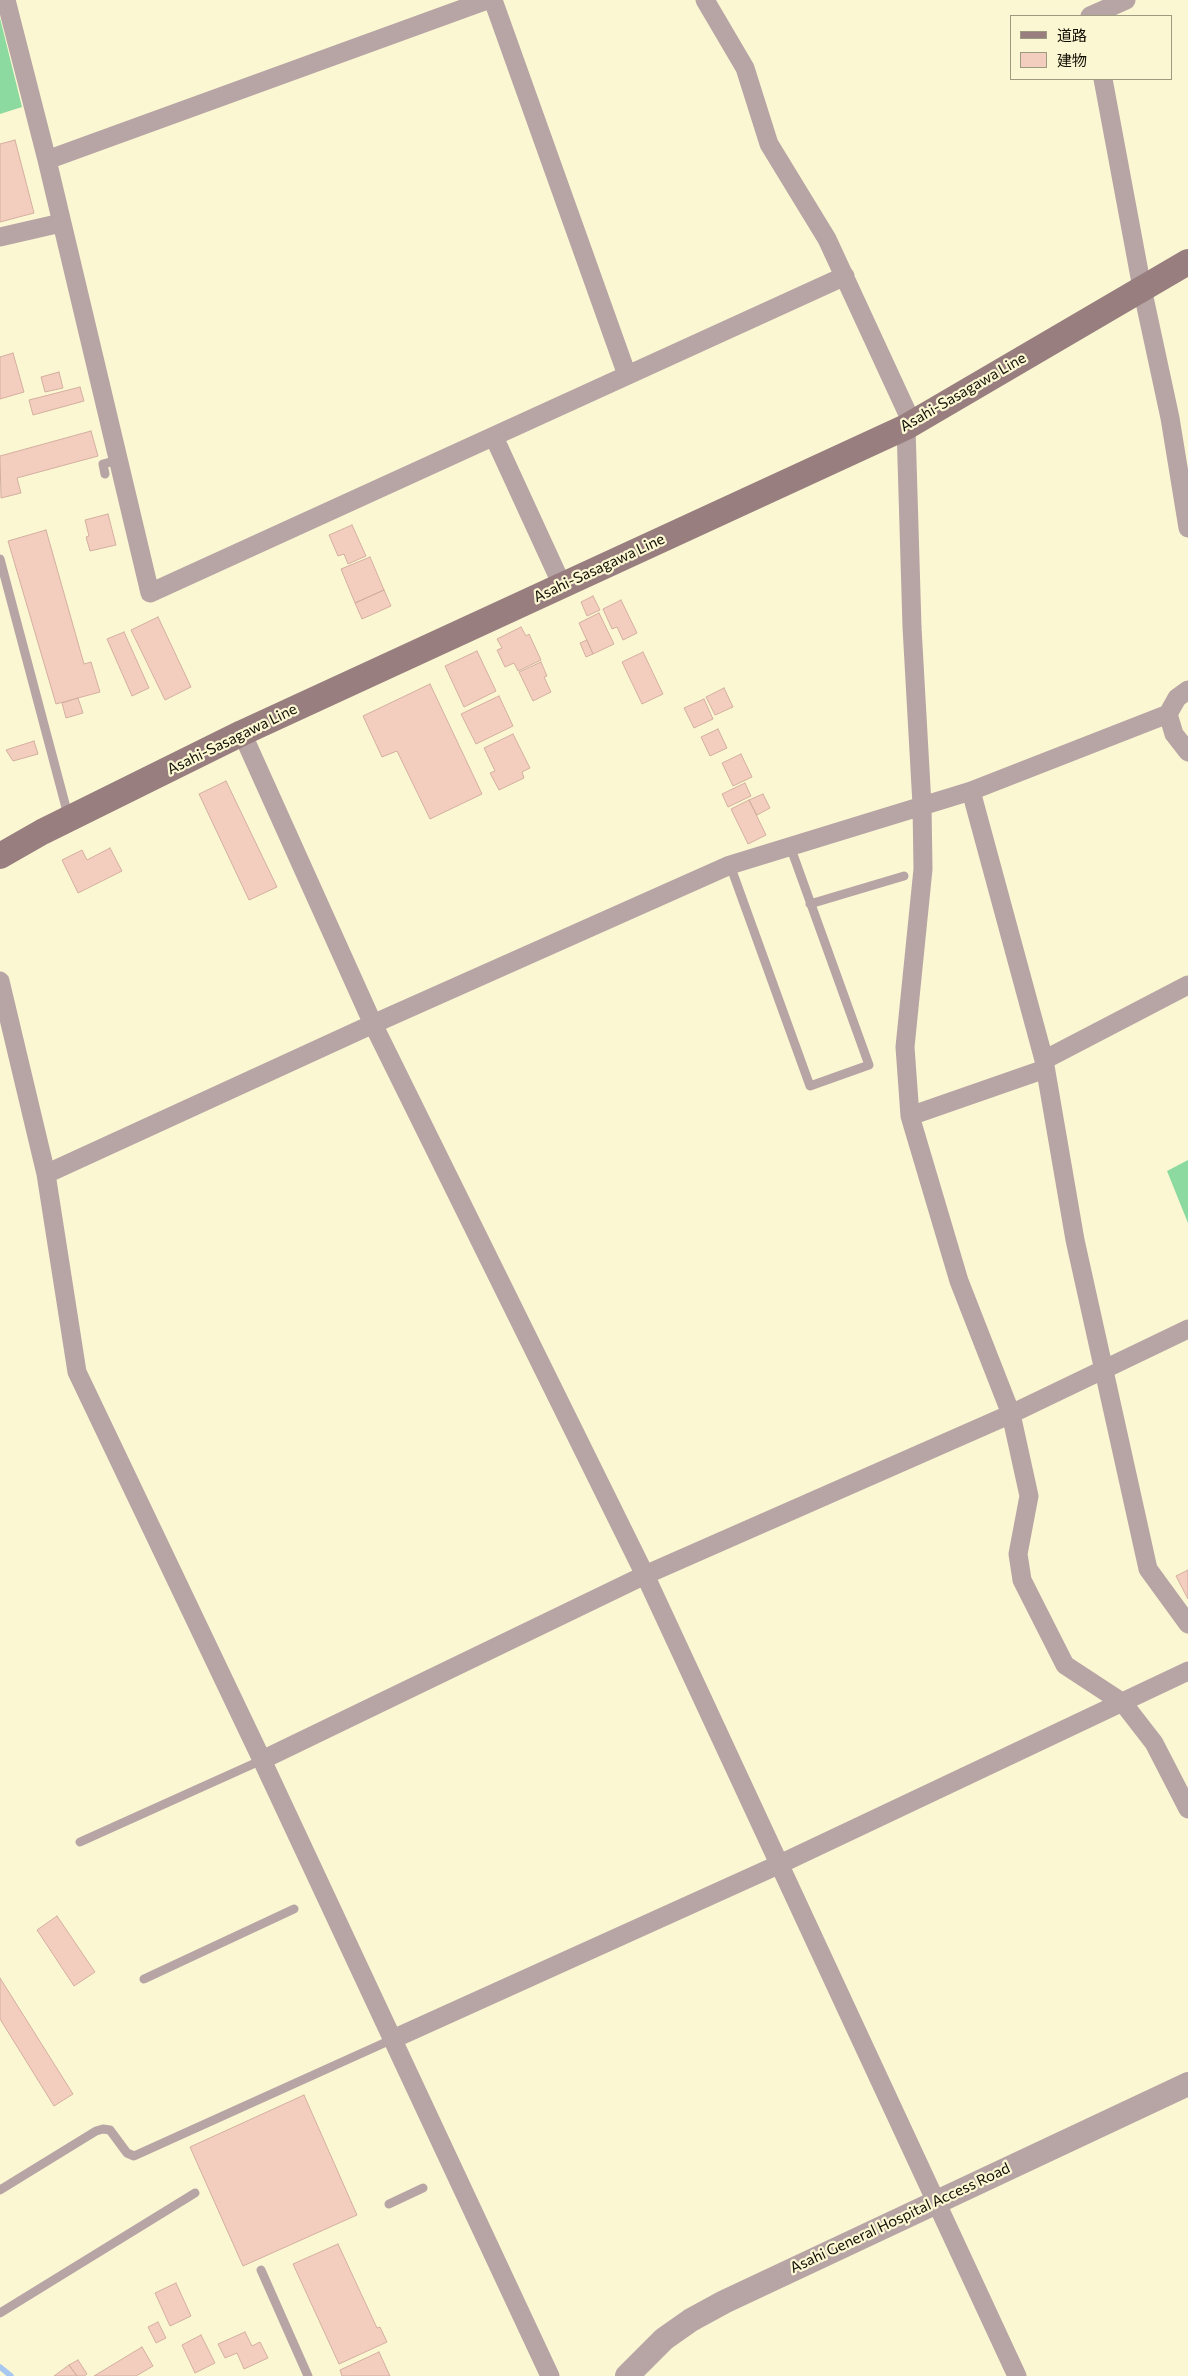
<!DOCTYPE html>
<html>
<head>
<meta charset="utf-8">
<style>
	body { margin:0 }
	#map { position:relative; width:1188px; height:2376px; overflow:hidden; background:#fcf7d3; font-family:Commissioner,"Noto Sans JP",sans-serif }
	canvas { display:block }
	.legend { position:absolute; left:1010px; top:15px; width:162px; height:65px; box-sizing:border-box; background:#fcf7d3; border:1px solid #9e9a80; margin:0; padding:6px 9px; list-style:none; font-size:15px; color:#110f04 }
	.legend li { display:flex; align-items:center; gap:10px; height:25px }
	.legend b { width:25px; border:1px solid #9e9a80 }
</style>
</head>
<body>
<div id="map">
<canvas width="1188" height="2376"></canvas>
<ul class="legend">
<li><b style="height:6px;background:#987e7f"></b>道路</li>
<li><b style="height:14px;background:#f3cebf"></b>建物</li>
</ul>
</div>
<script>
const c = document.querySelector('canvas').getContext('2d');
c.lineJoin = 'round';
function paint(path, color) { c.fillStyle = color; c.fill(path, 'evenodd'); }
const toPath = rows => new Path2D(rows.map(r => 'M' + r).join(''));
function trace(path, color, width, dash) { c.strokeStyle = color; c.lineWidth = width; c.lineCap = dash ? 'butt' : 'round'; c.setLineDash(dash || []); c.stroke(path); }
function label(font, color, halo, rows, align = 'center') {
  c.font = font + ' Commissioner,sans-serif'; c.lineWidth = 4.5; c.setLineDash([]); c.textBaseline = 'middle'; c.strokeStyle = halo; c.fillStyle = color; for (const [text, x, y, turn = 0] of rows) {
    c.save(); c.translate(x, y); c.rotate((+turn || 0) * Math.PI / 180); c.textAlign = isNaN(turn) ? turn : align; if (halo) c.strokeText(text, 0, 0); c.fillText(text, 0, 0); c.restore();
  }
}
paint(toPath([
	[0,18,22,107,0,114],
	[1188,1160,1188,1223,1167,1171]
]), '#8cda9f');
trace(toPath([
	[0,2367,11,2376]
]), '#a7c9f1', 5.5);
const building = toPath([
	[15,140,34,213,0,222,0,144,15,140],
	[13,353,24,392,0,399,0,357,13,353],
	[59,372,63,388,45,392,41,377,59,372],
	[80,387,84,401,33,415,29,400,80,387],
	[91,431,98,456,17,478,21,493,1,498,0,456,91,431],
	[108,514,116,545,90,551,86,537,89,536,85,520,108,514],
	[352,525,366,556,348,564,344,554,338,556,329,535,352,525],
	[46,530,84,664,91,662,100,692,56,704,8,541,46,530],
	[370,557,384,590,355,603,341,569,370,557],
	[384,590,391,606,362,619,355,603,384,590],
	[593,596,600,610,587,616,581,602,593,596],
	[621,600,637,633,623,640,617,627,612,629,603,609,621,600],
	[599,613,614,644,593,654,579,623,599,613],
	[158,617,191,687,165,700,131,630,158,617],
	[521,627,526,636,529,634,541,660,518,671,514,663,505,667,497,650,502,648,497,639,521,627],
	[124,632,149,688,132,696,107,639,124,632],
	[587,640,593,654,586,657,580,643,587,640],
	[477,651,496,691,464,707,445,666,477,651],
	[643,652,663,694,642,704,622,662,643,652],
	[541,662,547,676,544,677,551,692,533,701,519,672,541,662],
	[430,684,482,794,430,819,397,751,382,757,363,716,430,684],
	[724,688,733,707,715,715,706,697,724,688],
	[499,696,513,726,476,744,461,714,499,696],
	[78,698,83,713,66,718,62,703,78,698],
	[704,699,713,719,694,728,684,708,704,699],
	[718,729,727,748,710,756,701,737,718,729],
	[513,734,530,768,522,772,524,778,499,790,490,773,495,771,484,748,513,734],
	[34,741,38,754,13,761,6,750,34,741],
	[741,754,752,777,733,786,722,763,741,754],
	[226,781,277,887,249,900,199,794,226,781],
	[745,783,751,796,728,807,722,794,745,783],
	[763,794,770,808,757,815,749,800,763,794],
	[749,800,766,835,748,844,731,809,749,800],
	[110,848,122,871,78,893,62,860,82,850,87,860,110,848],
	[1188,1570,1188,1599,1176,1576,1188,1570],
	[57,1916,95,1972,74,1986,37,1930,57,1916],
	[0,1978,73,2094,54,2106,0,2019,0,1978],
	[304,2095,357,2215,243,2266,190,2147,304,2095],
	[338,2244,377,2328,380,2327,387,2342,339,2364,293,2264,338,2244],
	[176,2283,191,2316,170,2326,155,2293,176,2283],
	[158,2322,166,2338,156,2343,148,2327,158,2322],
	[245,2332,252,2346,260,2342,268,2358,244,2369,237,2353,225,2358,218,2344,245,2332],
	[201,2335,215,2363,195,2373,182,2345,201,2335],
	[142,2347,153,2366,136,2376,94,2376,142,2347],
	[379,2352,390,2376,342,2376,340,2370,379,2352],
	[78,2360,87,2374,84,2376,77,2376,69,2365,78,2360],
	[69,2365,77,2376,54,2376,69,2365]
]);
paint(building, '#f3cebf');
trace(building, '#d3afa0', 1);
trace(toPath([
	[105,474,103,464,118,460],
	[0,559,68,815],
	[730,865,810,1086,869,1065,790,846],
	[810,904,904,876],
	[80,1842,262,1760],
	[144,1979,294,1909],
	[0,2190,96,2131,103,2129,110,2130,127,2153,134,2156,393,2039],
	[389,2204,423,2188],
	[261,2270,308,2376],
	[0,2313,195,2193]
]), '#b7a5a5', 9);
trace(toPath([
	[6,0,47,160,150,593,845,276],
	[493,0,627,375],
	[705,0,745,68,769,144,827,239,912,423],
	[1090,16,1126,0],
	[1103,79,1142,288,1170,418,1188,528],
	[47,160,487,0],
	[0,237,61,223],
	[906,427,912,627,922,805,923,869,905,1047,910,1116,959,1281,1011,1414,1029,1496,1018,1554,1022,1580,1065,1665,1123,1703,1154,1743,1188,1809],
	[494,437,562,585],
	[1188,690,1177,698,1168,714,1174,734,1188,752],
	[242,733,373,1024,645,1575,1017,2376],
	[971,791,1044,1060,1075,1240,1148,1569,1188,1624],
	[0,981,46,1174,77,1372,262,1760,550,2376],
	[1044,1060,1188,985],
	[910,1116,1045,1069],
	[46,1174,373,1024,730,865,971,791,1168,714],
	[262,1760,645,1575,1011,1414,1188,1329],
	[393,2039,780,1864,1188,1671]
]), '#b7a5a5', 19);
trace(toPath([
	[627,2376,664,2339,691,2320,724,2302,1188,2084]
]), '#b7a5a5', 24);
trace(toPath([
	[0,856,42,832,242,733,906,427,1188,262]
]), '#987e7f', 26);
label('15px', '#110f04', '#fcf7d3', [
	["Asahi-Sasagawa Line",963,392,-30],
	["Asahi-Sasagawa Line",599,568,-25],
	["Asahi-Sasagawa Line",232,739,-26],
	["Asahi General Hospital Access Road",900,2218,-25]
]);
</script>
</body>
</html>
